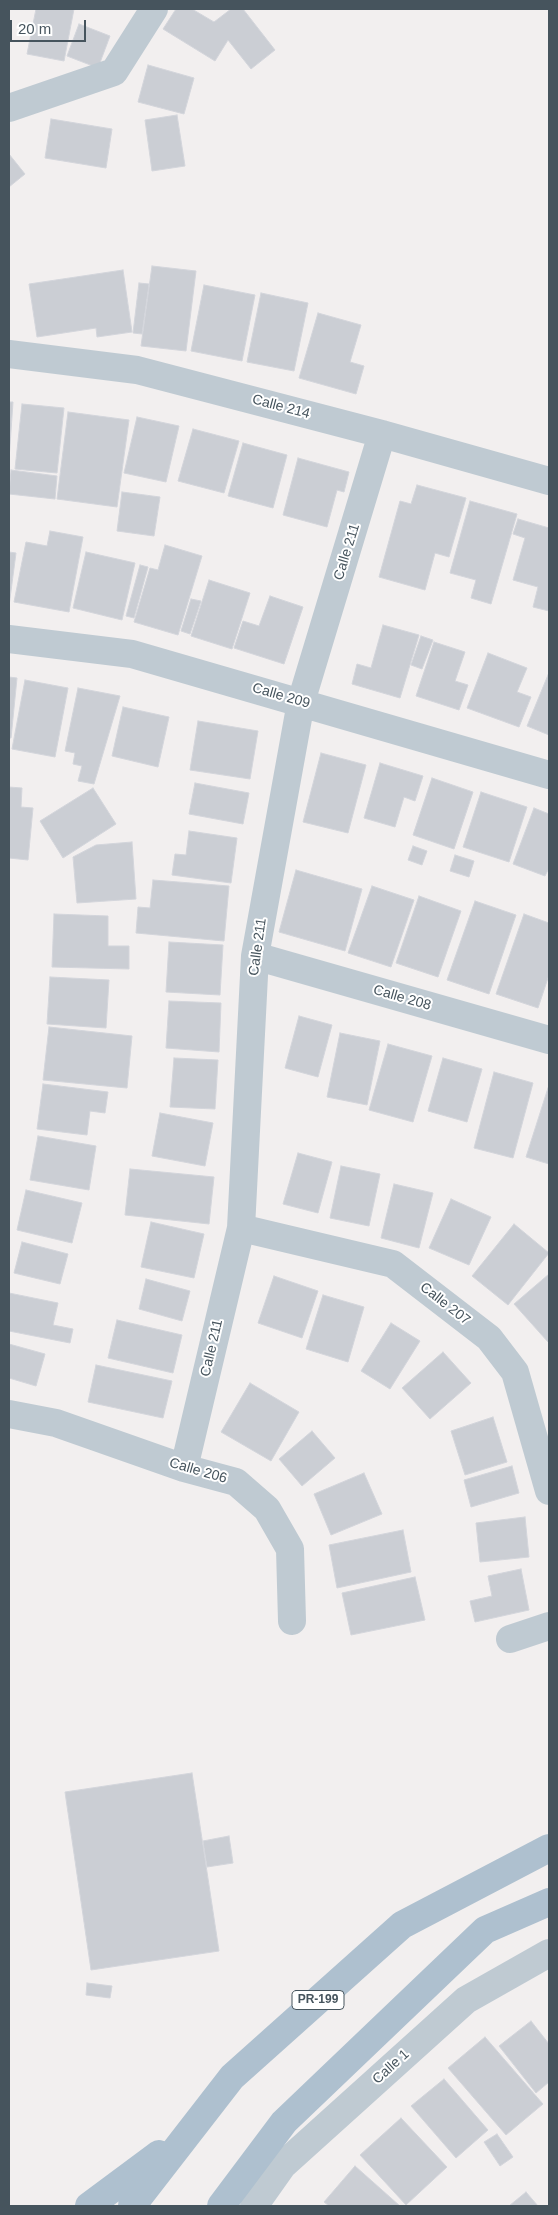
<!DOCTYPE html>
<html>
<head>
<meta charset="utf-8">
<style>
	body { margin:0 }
	#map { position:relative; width:558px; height:2215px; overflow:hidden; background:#f2efef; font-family:Arial,sans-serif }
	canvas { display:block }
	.frame { position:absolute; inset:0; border:10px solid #46545d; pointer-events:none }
	.scale { position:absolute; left:10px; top:20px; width:76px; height:22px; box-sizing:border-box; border:2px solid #46545d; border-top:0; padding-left:6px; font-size:15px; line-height:18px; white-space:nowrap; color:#46545d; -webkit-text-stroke:4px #fff; paint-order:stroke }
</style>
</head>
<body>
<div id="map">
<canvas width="558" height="2215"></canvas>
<div class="frame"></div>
<div class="scale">20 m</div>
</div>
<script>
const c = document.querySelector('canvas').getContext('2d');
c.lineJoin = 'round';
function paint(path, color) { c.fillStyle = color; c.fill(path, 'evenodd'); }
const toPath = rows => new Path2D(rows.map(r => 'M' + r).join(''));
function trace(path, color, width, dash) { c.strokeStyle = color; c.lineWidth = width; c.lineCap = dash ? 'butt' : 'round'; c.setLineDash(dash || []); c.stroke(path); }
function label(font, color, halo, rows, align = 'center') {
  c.font = font + ' Arial,sans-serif'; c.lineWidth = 4; c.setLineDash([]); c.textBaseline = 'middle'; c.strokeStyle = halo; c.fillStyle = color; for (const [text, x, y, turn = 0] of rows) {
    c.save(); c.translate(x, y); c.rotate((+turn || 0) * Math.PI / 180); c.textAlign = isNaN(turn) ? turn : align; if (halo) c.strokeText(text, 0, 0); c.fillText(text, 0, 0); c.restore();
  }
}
const building = toPath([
	[36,9,74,9,64,61,27,54,36,9],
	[176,9,192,9,214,22,231,9,243,9,275,50,251,69,228,40,215,61,163,29,176,9],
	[79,24,110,36,98,68,67,56,79,24],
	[148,65,194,78,184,114,138,102,148,65],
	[177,115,185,166,152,171,145,120,177,115],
	[51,119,112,129,106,168,45,158,51,119],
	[9,154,25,174,9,187,9,154],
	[152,266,196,271,186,351,141,346,152,266],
	[123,270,132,332,97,337,96,328,37,337,29,284,123,270],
	[139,283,149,284,142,334,133,333,139,283],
	[204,285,255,295,242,361,191,351,204,285],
	[261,293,308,303,294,371,247,362,261,293],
	[318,313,361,325,350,362,364,366,356,394,299,378,318,313],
	[9,402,13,402,9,460,9,402],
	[22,404,64,408,57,473,15,469,22,404],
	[68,412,129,420,117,507,57,499,68,412],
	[137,417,179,426,166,482,124,473,137,417],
	[193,429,239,441,224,493,178,481,193,429],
	[243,443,287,455,273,508,228,496,243,443],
	[298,458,349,472,344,492,337,490,327,527,283,515,298,458],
	[11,470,57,476,55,499,9,494,11,470],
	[417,485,466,498,449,557,435,553,425,590,379,577,400,501,411,504,417,485],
	[122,492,160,497,154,536,117,531,122,492],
	[470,501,517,514,491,604,471,598,476,580,450,573,470,501],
	[518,519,549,528,549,611,533,607,538,587,513,580,525,538,513,534,518,519],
	[50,531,83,537,69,612,14,602,26,542,47,546,50,531],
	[165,545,202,556,178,635,134,622,150,568,158,570,165,545],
	[9,552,16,553,9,606,9,552],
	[86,552,135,563,122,620,73,608,86,552],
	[140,565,148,567,134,618,126,616,140,565],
	[209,580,250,593,232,649,191,636,209,580],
	[270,596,303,607,284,664,234,648,243,621,259,626,270,596],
	[191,599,201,601,190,634,181,631,191,599],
	[383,625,419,635,400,698,352,684,357,664,371,668,383,625],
	[421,636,433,640,422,669,411,665,421,636],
	[434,642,465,652,455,681,468,685,459,710,416,696,434,642],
	[488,653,527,668,517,692,531,697,519,727,467,708,488,653],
	[548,675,549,676,549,735,527,726,548,675],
	[9,677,17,678,11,738,9,738,9,677],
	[25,680,68,688,55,757,12,749,25,680],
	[78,688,120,696,94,784,78,781,82,766,73,764,75,753,65,751,78,688],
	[123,707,169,717,158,767,112,756,123,707],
	[198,721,258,731,250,779,190,770,198,721],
	[321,753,366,765,348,833,303,822,321,753],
	[380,763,423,776,415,801,404,797,395,827,364,818,380,763],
	[432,778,473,792,454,849,413,835,432,778],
	[195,783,249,793,243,824,189,814,195,783],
	[9,787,22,788,21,807,33,808,28,860,9,858,9,787],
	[93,788,116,824,63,858,40,821,93,788],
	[481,792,527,807,509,862,463,847,481,792],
	[534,808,549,814,549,868,545,876,513,864,534,808],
	[189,831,237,838,231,883,172,875,175,854,186,855,189,831],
	[132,842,136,899,77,903,73,857,96,845,132,842],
	[413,846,427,851,422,865,408,860,413,846],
	[455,855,474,861,469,877,450,871,455,855],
	[296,870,362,889,345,951,279,932,296,870],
	[153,880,229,886,224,941,136,933,138,907,150,908,153,880],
	[372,886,414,900,391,967,348,953,372,886],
	[419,896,461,911,438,977,396,963,419,896],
	[475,901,516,915,489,994,447,980,475,901],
	[54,914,108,916,108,946,129,946,129,969,52,967,54,914],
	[524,914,549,923,549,975,538,1008,496,994,524,914],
	[169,942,223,945,220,995,166,992,169,942],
	[50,977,109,980,106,1028,47,1024,50,977],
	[169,1001,221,1003,219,1052,166,1048,169,1001],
	[299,1016,332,1025,318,1077,285,1068,299,1016],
	[49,1027,132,1036,127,1088,43,1080,49,1027],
	[340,1033,380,1041,367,1105,327,1097,340,1033],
	[388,1044,432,1056,413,1122,369,1110,388,1044],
	[174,1058,218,1060,215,1109,170,1107,174,1058],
	[443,1058,482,1069,467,1122,428,1111,443,1058],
	[494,1072,533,1083,513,1158,474,1148,494,1072],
	[43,1084,108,1092,105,1113,90,1111,87,1135,37,1129,43,1084],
	[548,1088,549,1088,549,1164,526,1157,548,1088],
	[160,1113,213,1123,205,1166,152,1156,160,1113],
	[38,1136,96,1146,89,1190,30,1180,38,1136],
	[298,1153,332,1162,318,1213,283,1204,298,1153],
	[341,1166,380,1174,369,1226,330,1218,341,1166],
	[130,1169,214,1177,209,1224,125,1215,130,1169],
	[394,1184,433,1193,419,1248,381,1238,394,1184],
	[26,1190,82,1203,72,1243,17,1230,26,1190],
	[451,1199,491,1217,469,1265,429,1248,451,1199],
	[151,1222,204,1234,194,1278,141,1267,151,1222],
	[514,1224,549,1253,508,1305,472,1276,514,1224],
	[22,1242,68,1254,60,1284,14,1273,22,1242],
	[549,1274,549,1341,548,1342,514,1304,549,1274],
	[274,1276,318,1291,302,1338,258,1323,274,1276],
	[146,1279,190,1291,182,1321,139,1309,146,1279],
	[9,1293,58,1303,53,1325,73,1329,70,1343,9,1331,9,1293],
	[323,1295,364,1307,348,1362,306,1349,323,1295],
	[117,1320,182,1335,173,1373,108,1358,117,1320],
	[391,1323,420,1341,390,1389,361,1371,391,1323],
	[9,1344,45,1354,36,1386,9,1378,9,1344],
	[443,1352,471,1383,430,1419,402,1388,443,1352],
	[96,1365,172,1381,163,1418,88,1402,96,1365],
	[250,1383,299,1412,271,1461,221,1432,250,1383],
	[493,1417,507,1462,465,1475,451,1431,493,1417],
	[312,1431,335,1458,302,1486,279,1459,312,1431],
	[512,1466,519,1493,471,1507,464,1480,512,1466],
	[364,1473,382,1514,331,1535,314,1494,364,1473],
	[525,1517,529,1557,480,1562,476,1523,525,1517],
	[403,1530,411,1572,337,1588,329,1545,403,1530],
	[521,1569,529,1610,475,1622,470,1601,492,1596,488,1576,521,1569],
	[415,1577,425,1620,351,1635,342,1593,415,1577],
	[192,1773,219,1951,91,1970,65,1792,192,1773],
	[229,1836,233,1863,207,1867,203,1841,229,1836],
	[87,1983,112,1986,110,1998,86,1995,87,1983],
	[531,2021,549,2044,549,2082,536,2093,499,2046,531,2021],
	[485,2037,543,2104,506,2135,448,2068,485,2037],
	[444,2079,488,2130,456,2158,411,2106,444,2079],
	[401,2118,447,2167,406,2205,360,2155,401,2118],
	[497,2134,513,2157,500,2166,484,2142,497,2134],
	[355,2166,400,2206,329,2206,324,2202,355,2166],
	[526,2192,538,2206,509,2206,526,2192]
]);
paint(building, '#cbced4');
trace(building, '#d3d5db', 1);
trace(toPath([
	[9,108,114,72,154,9],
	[9,354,137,370,382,434,549,481],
	[9,639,132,654,549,775],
	[255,956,549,1040],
	[241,1228,393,1264,489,1338,515,1372,549,1491],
	[9,1414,56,1423,184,1468,236,1482,267,1509,290,1549,292,1621],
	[184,1468,241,1228,255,956,301,702,382,434],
	[510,1639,549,1626],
	[254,2206,283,2165,466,2000,549,1953]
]), '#bfcad2', 28);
trace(toPath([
	[89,2206,159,2154],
	[132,2206,232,2077,402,1925,549,1848],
	[221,2206,284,2122,485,1930,549,1902]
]), '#aec0cf', 28);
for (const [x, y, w] of [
	[318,2000,52]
]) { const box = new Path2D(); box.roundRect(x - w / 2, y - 9.5, w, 19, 4); c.fillStyle = '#fff'; c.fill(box); trace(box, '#46545d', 1); }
label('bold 12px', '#46545d', null, [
	["PR-199",318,2000]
]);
label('14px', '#46545d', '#fff', [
	["Calle 214",281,407,15],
	["Calle 211",347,552,-73],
	["Calle 209",281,696,16],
	["Calle 211",258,947,-82],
	["Calle 208",402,998,16],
	["Calle 207",445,1304,38],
	["Calle 211",212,1348,-77],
	["Calle 206",198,1471,16],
	["Calle 1",391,2067,-42]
]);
</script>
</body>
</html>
